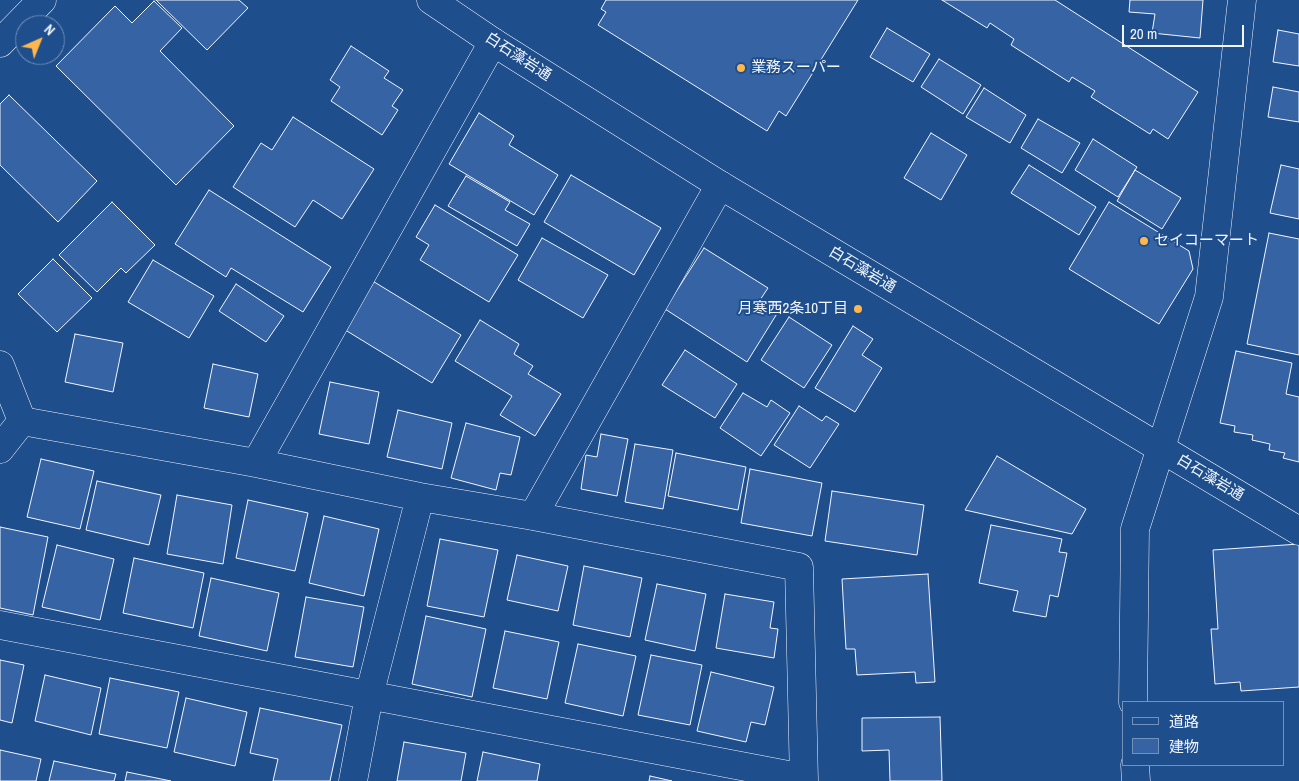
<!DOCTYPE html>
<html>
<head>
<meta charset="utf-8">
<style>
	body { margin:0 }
	#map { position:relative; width:1299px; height:781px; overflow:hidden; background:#1f4e8c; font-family:"Archivo Narrow","Noto Sans JP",sans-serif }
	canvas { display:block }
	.legend { position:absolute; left:1122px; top:701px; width:162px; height:65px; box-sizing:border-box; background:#1f4e8c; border:1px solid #7391ba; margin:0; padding:6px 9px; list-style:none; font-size:15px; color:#f2f6ff }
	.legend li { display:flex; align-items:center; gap:10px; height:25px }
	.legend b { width:25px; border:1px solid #7391ba }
	.north { position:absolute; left:15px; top:15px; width:50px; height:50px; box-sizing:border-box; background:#1f4e8c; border:1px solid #7391ba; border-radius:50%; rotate:44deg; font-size:14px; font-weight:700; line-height:20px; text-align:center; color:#f2f6ff }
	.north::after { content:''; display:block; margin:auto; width:18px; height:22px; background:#ffb74d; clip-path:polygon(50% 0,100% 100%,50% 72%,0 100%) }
	.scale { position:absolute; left:1122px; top:25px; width:122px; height:22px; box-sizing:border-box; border:2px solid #f2f6ff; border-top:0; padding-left:6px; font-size:15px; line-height:18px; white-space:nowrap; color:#f2f6ff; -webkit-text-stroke:4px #1f4e8c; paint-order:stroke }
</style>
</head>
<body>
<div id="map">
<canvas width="1299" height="781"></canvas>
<ul class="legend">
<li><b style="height:6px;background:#1f4e8c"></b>道路</li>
<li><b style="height:14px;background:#3563a3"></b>建物</li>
</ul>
<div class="north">N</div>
<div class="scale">20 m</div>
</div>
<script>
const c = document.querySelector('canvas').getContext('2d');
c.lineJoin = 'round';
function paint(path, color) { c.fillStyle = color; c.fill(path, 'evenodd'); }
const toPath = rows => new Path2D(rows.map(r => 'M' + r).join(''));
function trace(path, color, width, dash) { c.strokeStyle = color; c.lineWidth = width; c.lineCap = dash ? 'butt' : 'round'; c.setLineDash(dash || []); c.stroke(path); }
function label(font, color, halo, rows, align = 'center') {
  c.font = font + ' "Archivo Narrow","Noto Sans JP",sans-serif'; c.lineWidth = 4; c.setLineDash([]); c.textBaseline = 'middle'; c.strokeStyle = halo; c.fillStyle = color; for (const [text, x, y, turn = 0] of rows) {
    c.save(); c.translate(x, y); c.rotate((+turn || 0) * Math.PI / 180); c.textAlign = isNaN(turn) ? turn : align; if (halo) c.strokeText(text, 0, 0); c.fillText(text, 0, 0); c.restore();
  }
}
const building = toPath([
	[156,0,239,0,248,8,207,50,156,0],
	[606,0,858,0,786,116,779,111,767,131,598,25,606,12,601,9,606,0],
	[942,0,1055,0,1198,92,1168,139,1153,129,1150,134,1091,97,1095,91,1072,77,1069,82,1011,45,1014,39,990,23,987,28,942,0],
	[1130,0,1203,0,1200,38,1152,33,1155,14,1129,12,1130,0],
	[154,1,182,28,160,51,234,126,176,185,56,66,115,6,132,23,154,1],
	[887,28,930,54,913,82,870,57,887,28],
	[1278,30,1299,34,1299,66,1273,62,1278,30],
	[351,46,389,71,384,78,403,90,392,106,398,110,382,135,331,101,340,87,330,80,351,46],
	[939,59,981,85,963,114,921,87,939,59],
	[1273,87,1299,92,1299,122,1268,117,1273,87],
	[984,88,1026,115,1010,143,966,117,984,88],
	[9,95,97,181,58,222,0,165,0,104,9,95],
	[479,113,514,136,509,145,558,175,534,215,449,164,479,113],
	[293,117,374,169,342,219,313,200,295,227,233,187,261,143,272,150,293,117],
	[1038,119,1080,143,1062,173,1021,148,1038,119],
	[931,133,967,155,941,200,904,178,931,133],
	[1093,139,1137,167,1118,197,1075,170,1093,139],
	[1029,165,1096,207,1079,235,1011,193,1029,165],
	[1281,165,1299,169,1299,219,1270,213,1281,165],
	[1135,170,1181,198,1162,229,1117,201,1135,170],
	[571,175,661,228,634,275,544,222,571,175],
	[466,176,510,202,505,210,530,224,517,246,448,206,466,176],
	[209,190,331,267,303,312,231,268,226,277,175,244,209,190],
	[112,202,155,245,126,273,121,268,97,292,59,255,112,202],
	[1109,202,1189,251,1193,269,1159,324,1069,269,1109,202],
	[435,205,518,255,489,302,420,260,429,245,416,237,435,205],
	[1269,233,1299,239,1299,355,1247,344,1269,233],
	[542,238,608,275,583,318,518,280,542,238],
	[704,248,768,288,760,300,778,312,747,362,665,309,704,248],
	[53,259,92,298,57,332,18,294,53,259],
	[153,260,214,296,189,338,128,302,153,260],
	[371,280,461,335,432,383,342,328,371,280],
	[236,284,284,316,266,342,219,311,236,284],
	[789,317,832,345,804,388,761,360,789,317],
	[480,320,519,344,514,354,533,366,528,374,561,394,535,436,500,415,512,396,455,361,480,320],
	[853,326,873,339,862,355,882,368,855,412,815,388,853,326],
	[75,334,123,343,113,392,65,382,75,334],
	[685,350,737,384,715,418,662,385,685,350],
	[1236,351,1292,363,1286,394,1299,397,1299,462,1283,458,1285,453,1269,450,1270,444,1252,440,1253,435,1234,432,1235,426,1220,423,1236,351],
	[213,364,258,374,249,417,204,408,213,364],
	[330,382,379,392,369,444,319,434,330,382],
	[743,393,767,407,771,400,790,413,761,456,720,428,743,393],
	[799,406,822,421,826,416,839,424,810,468,774,445,799,406],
	[398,410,452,423,442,469,387,457,398,410],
	[466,423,520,437,511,475,500,473,496,490,451,478,466,423],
	[601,434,628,439,617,496,581,489,586,455,597,457,601,434],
	[635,444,673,450,663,509,625,502,635,444],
	[676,453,746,467,738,510,668,496,676,453],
	[997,456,1086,509,1072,534,965,510,997,456],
	[41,459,94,471,80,529,27,517,41,459],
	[750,469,822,483,812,536,741,523,750,469],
	[97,481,161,495,149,545,86,530,97,481],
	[832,491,924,505,917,555,825,541,832,491],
	[177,495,232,505,223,564,167,554,177,495],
	[248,500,308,513,295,571,236,558,248,500],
	[324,516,379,529,364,596,309,583,324,516],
	[991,525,1062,539,1059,552,1067,553,1058,597,1050,595,1046,617,1013,611,1018,591,979,583,991,525],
	[0,527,48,537,33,615,0,608,0,527],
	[440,539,498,550,484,617,427,606,440,539],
	[1299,544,1299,687,1241,691,1240,682,1215,684,1211,629,1218,629,1213,550,1299,544],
	[57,545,114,559,100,620,42,607,57,545],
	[517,555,568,566,558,611,507,600,517,555],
	[134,558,204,573,193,628,123,613,134,558],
	[584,566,642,578,630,637,573,625,584,566],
	[928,574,935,682,916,683,915,672,857,675,855,649,846,649,842,579,928,574],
	[211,578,279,593,267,651,199,636,211,578],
	[657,584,706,594,695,651,645,640,657,584],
	[725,594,774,602,770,628,778,629,774,658,716,648,725,594],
	[306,597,364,607,353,667,295,657,306,597],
	[426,616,486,629,472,697,412,684,426,616],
	[505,631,559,642,547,699,493,688,505,631],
	[578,644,636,656,623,716,565,703,578,644],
	[651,655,702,665,690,725,638,715,651,655],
	[0,660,24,665,12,723,0,720,0,660],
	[711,672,774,687,765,725,751,722,746,742,697,731,711,672],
	[45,675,101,688,91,735,35,721,45,675],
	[110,678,179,692,167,748,99,734,110,678],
	[186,698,247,712,235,766,174,752,186,698],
	[260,708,342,725,330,781,273,781,278,759,250,753,260,708],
	[940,717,942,781,890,781,889,750,862,751,862,718,940,717],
	[404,742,466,753,461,781,397,781,404,742],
	[0,750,41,759,36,781,0,781,0,750],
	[483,752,540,764,537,781,477,781,483,752],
	[54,761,116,774,114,781,49,781,54,761],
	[127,772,171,781,125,781,127,772],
	[650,776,672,781,649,781,650,776]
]);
paint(building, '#3563a3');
trace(building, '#f2f6ff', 1);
const minor = toPath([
	[0,43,42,0],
	[0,365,22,421,256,463,420,497,533,516,799,567,804,781],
	[0,449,22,421],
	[256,463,493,42],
	[533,516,720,185],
	[0,625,804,778],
	[1133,702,1135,529,1209,297,1242,0],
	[1135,765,1136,781],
	[353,781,369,696,420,497]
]);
const major = toPath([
	[431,0,493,42,720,185,1299,531]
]);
trace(minor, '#f2f6ff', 29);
trace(major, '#f2f6ff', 29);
trace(minor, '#1f4e8c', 28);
trace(major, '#1f4e8c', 28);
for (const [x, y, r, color] of [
	[741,68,5,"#ffb74d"],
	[1144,241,5,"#ffb74d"],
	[858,309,5,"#ffb74d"]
]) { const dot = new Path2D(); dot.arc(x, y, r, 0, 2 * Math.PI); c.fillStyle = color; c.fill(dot); trace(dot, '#1f4e8c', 2); }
label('15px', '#f2f6ff', '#1f4e8c', [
	["白石藻岩通",518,57,33],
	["白石藻岩通",862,270,31],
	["白石藻岩通",1210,478,31]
]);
label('15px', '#f2f6ff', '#1f4e8c', [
	["業務スーパー",751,68],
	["セイコーマート",1154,241],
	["月寒西2条10丁目",848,309,"right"]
], 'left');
</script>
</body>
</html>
